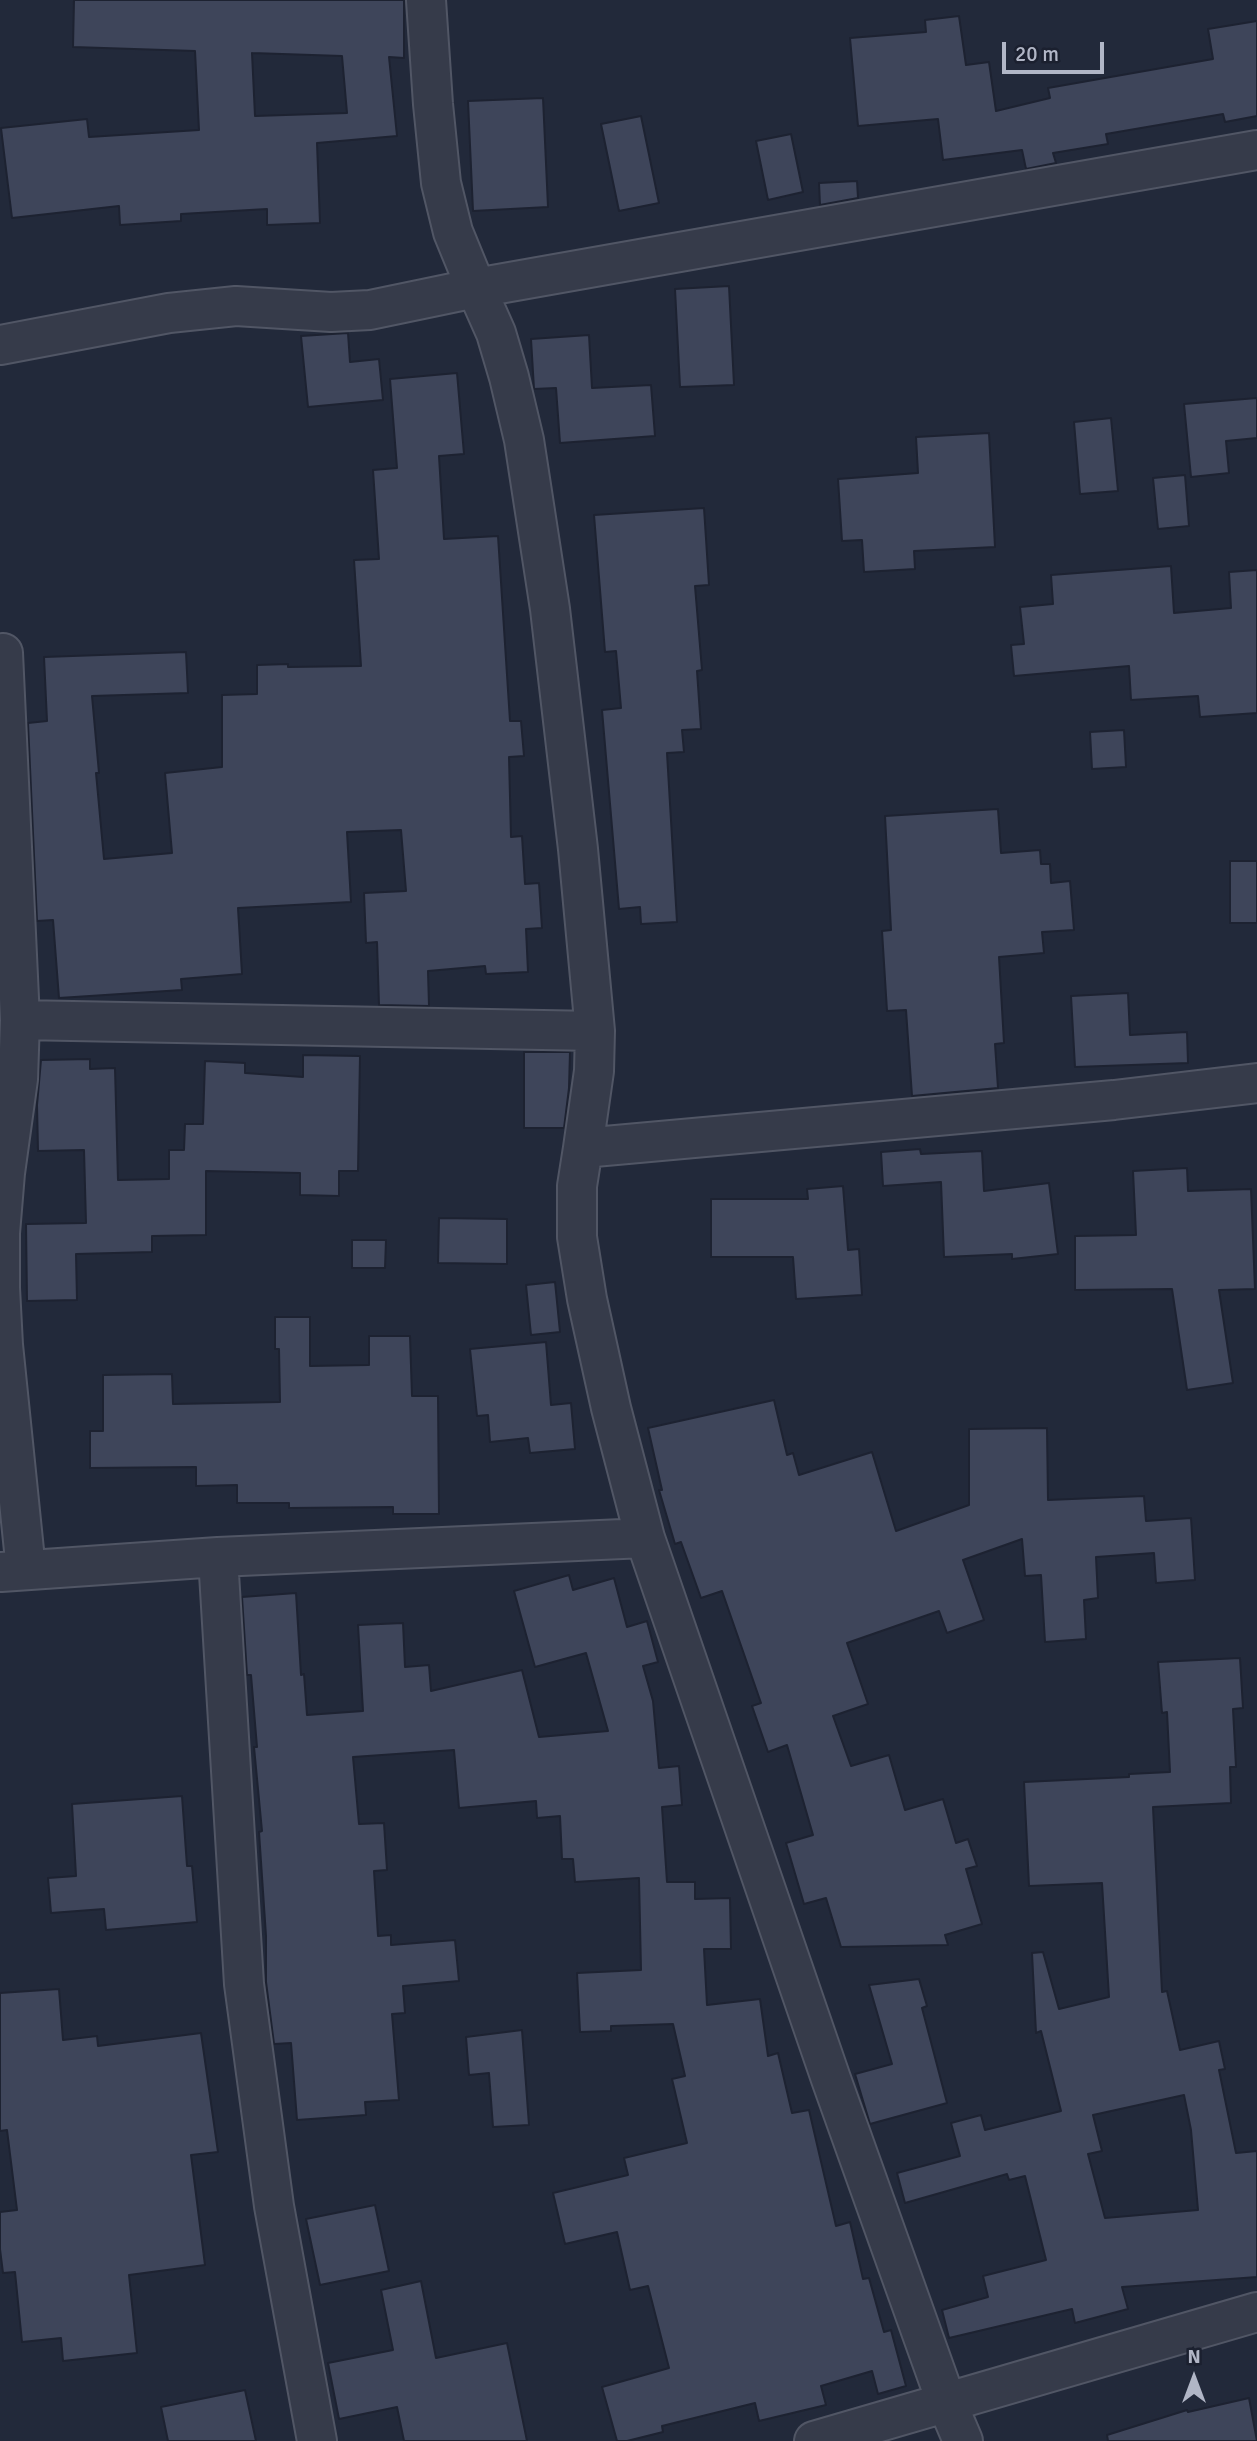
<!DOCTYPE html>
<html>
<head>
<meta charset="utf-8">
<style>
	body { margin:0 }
	#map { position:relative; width:1257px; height:2441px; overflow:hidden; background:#22293a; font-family:Signika,sans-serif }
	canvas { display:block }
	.north { position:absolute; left:1159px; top:2343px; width:70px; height:70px; -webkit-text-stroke:5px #1b202f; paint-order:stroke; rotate:0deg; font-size:19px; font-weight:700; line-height:28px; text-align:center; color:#b1b6c6 }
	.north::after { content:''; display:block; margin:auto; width:24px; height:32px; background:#b1b6c6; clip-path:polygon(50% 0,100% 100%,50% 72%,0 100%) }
	.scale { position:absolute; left:1002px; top:42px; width:102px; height:32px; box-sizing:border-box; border:4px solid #b1b6c6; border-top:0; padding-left:9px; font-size:21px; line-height:24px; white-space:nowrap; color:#b1b6c6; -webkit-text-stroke:5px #1b202f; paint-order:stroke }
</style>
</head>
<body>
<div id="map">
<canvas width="1257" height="2441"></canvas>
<div class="north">N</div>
<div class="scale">20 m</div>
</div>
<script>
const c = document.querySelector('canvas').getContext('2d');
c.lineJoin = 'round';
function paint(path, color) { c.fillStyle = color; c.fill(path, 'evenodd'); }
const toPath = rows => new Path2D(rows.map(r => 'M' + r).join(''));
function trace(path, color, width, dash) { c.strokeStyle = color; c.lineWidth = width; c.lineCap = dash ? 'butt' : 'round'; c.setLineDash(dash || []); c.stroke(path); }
const building = toPath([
	[74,0,404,0,404,58,389,57,397,136,317,143,320,223,267,225,267,209,181,214,181,221,120,225,119,206,12,218,1,128,87,119,89,137,199,130,195,51,73,47,74,0],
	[252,53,342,56,347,113,255,116,252,53],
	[959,16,966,65,989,62,996,111,1050,98,1048,88,1213,59,1208,29,1257,21,1257,116,1225,122,1223,114,1106,134,1108,144,1053,153,1056,163,1026,169,1022,150,943,160,938,119,858,126,850,38,926,32,925,20,959,16],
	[543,98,548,207,473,211,468,101,543,98],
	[641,116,659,203,619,211,601,124,641,116],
	[791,134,803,192,768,200,756,141,791,134],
	[857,181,858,198,820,205,819,183,857,181],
	[729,286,734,385,680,387,675,289,729,286],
	[348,333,350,362,379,359,383,400,308,407,301,336,348,333],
	[589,335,592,388,651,385,655,436,560,443,556,388,534,389,531,339,589,335],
	[457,373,464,454,439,456,444,539,498,536,510,721,521,721,524,756,509,757,511,837,522,836,525,884,539,883,542,928,526,929,528,972,486,974,485,966,428,971,429,1006,379,1005,377,942,366,943,364,893,406,891,401,830,347,832,351,902,238,908,242,974,181,979,182,990,59,998,53,920,37,921,28,723,47,721,44,657,186,652,188,693,92,696,99,773,96,773,104,859,172,853,165,773,222,767,222,695,257,694,257,665,288,664,288,667,361,666,354,560,379,559,373,470,397,468,390,379,457,373],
	[1257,398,1257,438,1226,441,1229,473,1191,477,1184,404,1257,398],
	[1111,418,1118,491,1080,494,1074,422,1111,418],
	[989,433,995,547,914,551,915,569,864,572,862,540,842,541,838,479,918,473,916,437,989,433],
	[1185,475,1189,526,1158,529,1153,478,1185,475],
	[704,508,709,585,695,586,702,670,697,671,701,729,682,730,684,752,667,753,677,922,641,924,640,907,619,909,602,710,621,708,616,651,605,652,594,515,704,508],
	[1171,566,1174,613,1231,608,1229,572,1257,570,1257,713,1200,717,1198,696,1131,700,1129,666,1014,676,1011,645,1024,644,1020,607,1053,604,1051,575,1171,566],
	[1124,730,1126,767,1092,769,1090,732,1124,730],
	[998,809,1001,853,1040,850,1041,864,1050,864,1051,883,1070,881,1074,930,1042,932,1044,953,999,957,1004,1043,995,1044,998,1088,912,1096,906,1010,887,1011,882,931,891,930,885,816,998,809],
	[1230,861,1257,861,1257,923,1230,923,1230,861],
	[1128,993,1130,1035,1187,1032,1188,1063,1075,1067,1071,996,1128,993],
	[524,1052,570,1052,569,1088,564,1128,524,1128,524,1052],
	[303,1055,360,1056,358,1171,339,1171,339,1196,300,1195,300,1173,206,1171,206,1235,152,1236,152,1252,76,1254,77,1300,27,1301,26,1224,86,1223,84,1150,38,1151,37,1105,41,1060,90,1059,90,1069,115,1068,118,1180,169,1179,169,1150,184,1150,185,1124,203,1124,205,1061,245,1063,245,1073,303,1077,303,1055],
	[920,1149,921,1154,982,1151,984,1191,1049,1183,1058,1254,1012,1259,1012,1254,944,1257,941,1182,883,1186,881,1152,920,1149],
	[1187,1168,1188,1191,1251,1189,1255,1289,1219,1290,1233,1383,1187,1390,1172,1289,1075,1290,1075,1236,1136,1235,1133,1171,1187,1168],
	[843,1186,848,1250,859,1249,862,1295,796,1299,793,1257,711,1257,711,1199,808,1199,807,1189,843,1186],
	[439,1218,507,1219,507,1264,438,1263,439,1218],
	[352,1240,386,1240,385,1268,352,1268,352,1240],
	[555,1282,560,1332,531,1335,526,1285,555,1282],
	[275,1317,310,1317,310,1366,369,1365,369,1336,410,1336,412,1396,438,1396,439,1514,393,1514,393,1507,289,1508,289,1503,237,1503,237,1485,196,1486,196,1467,90,1468,90,1431,103,1431,103,1375,172,1374,173,1404,280,1402,279,1349,275,1349,275,1317],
	[546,1342,551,1405,571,1403,575,1449,530,1453,528,1438,490,1442,488,1415,477,1416,470,1349,546,1342],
	[774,1400,787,1455,793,1453,799,1475,872,1452,896,1531,969,1505,969,1429,1047,1428,1048,1500,1144,1496,1146,1521,1191,1518,1195,1580,1156,1583,1154,1553,1096,1557,1098,1598,1084,1600,1086,1639,1045,1642,1041,1575,1025,1576,1022,1539,963,1560,984,1620,947,1633,939,1611,847,1643,868,1704,833,1716,851,1766,889,1755,905,1810,943,1799,956,1843,968,1839,977,1866,966,1869,982,1924,945,1935,948,1945,841,1947,826,1898,804,1904,786,1843,813,1835,787,1745,768,1752,752,1706,761,1703,722,1591,701,1598,681,1542,675,1544,659,1490,662,1490,648,1428,774,1400],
	[569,1575,573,1590,614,1578,627,1627,647,1621,658,1662,643,1666,653,1701,659,1768,679,1766,682,1805,662,1807,667,1882,695,1882,695,1899,730,1898,731,1949,704,1949,707,2005,760,1999,768,2056,778,2053,792,2113,809,2110,836,2226,850,2222,863,2279,869,2278,884,2332,891,2330,906,2386,878,2394,872,2371,821,2386,826,2405,759,2421,755,2403,662,2426,663,2432,627,2441,617,2441,602,2387,669,2368,648,2286,630,2290,617,2232,565,2244,553,2193,628,2175,624,2158,687,2143,672,2079,685,2076,673,2024,611,2026,611,2031,580,2032,577,1973,641,1970,639,1878,575,1882,573,1859,562,1859,560,1816,537,1818,536,1801,459,1808,454,1750,353,1757,359,1824,384,1823,387,1870,374,1871,378,1936,391,1935,391,1945,455,1940,459,1981,403,1986,405,2013,392,2014,399,2100,365,2102,366,2115,297,2120,291,2043,274,2044,266,1982,266,1936,259,1832,262,1831,254,1747,257,1747,251,1675,247,1675,242,1597,296,1593,301,1675,304,1674,307,1715,363,1711,358,1625,403,1623,405,1667,429,1665,431,1691,522,1670,539,1737,608,1731,586,1653,535,1667,514,1591,569,1575],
	[1240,1658,1243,1708,1233,1709,1236,1767,1230,1767,1231,1803,1153,1807,1162,1992,1167,1991,1180,2050,1219,2041,1225,2069,1219,2070,1236,2153,1257,2151,1257,2277,1122,2287,1128,2309,1075,2323,1072,2309,949,2338,942,2310,988,2297,983,2276,1046,2260,1025,2176,1009,2180,1007,2174,905,2203,897,2173,960,2156,951,2123,981,2115,985,2130,1061,2111,1041,2031,1036,2033,1032,1953,1043,1952,1059,2009,1109,1997,1102,1883,1029,1886,1024,1782,1129,1777,1129,1774,1170,1772,1167,1712,1162,1713,1158,1662,1240,1658],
	[1184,2095,1191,2130,1198,2210,1105,2218,1088,2154,1102,2151,1093,2115,1184,2095],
	[182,1796,187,1866,192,1866,197,1922,106,1930,104,1909,51,1913,48,1878,76,1876,72,1804,182,1796],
	[919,1979,927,2006,922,2008,947,2103,870,2124,855,2074,892,2064,869,1985,919,1979],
	[59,1989,63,2040,97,2036,98,2046,201,2033,218,2152,191,2155,205,2265,129,2275,137,2353,63,2361,61,2338,22,2342,15,2272,3,2273,0,2249,0,2212,17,2210,7,2130,0,2131,0,1993,59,1989],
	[522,2030,529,2125,493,2127,489,2073,469,2075,466,2037,522,2030],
	[375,2205,389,2271,320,2285,306,2219,375,2205],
	[421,2281,436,2358,507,2343,527,2441,404,2441,397,2407,339,2419,328,2363,393,2350,381,2290,421,2281],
	[245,2390,256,2441,168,2441,161,2407,245,2390],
	[1249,2398,1257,2441,1108,2441,1107,2435,1187,2410,1188,2412,1249,2398]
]);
paint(building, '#3e455a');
trace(building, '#1d2231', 2);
const minor = toPath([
	[426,0,433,104,441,183,453,232,476,288,1257,150],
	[0,345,169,313,236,306,331,312,370,310,476,288,496,333,509,377,524,440,550,609,578,849,595,1031,594,1071,583,1148],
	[3,653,20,1020,18,1079,5,1173,0,1233,0,1288,3,1345,26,1570],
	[20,1020,595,1031],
	[218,1557,244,1984,274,2206,317,2441],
	[1,1572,218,1557,645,1538],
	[814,2441,1257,2312],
	[963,2441,946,2401,831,2079,645,1538,611,1408,587,1299,577,1237,577,1186,583,1148,1114,1100,1257,1083]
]);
trace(minor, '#515665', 42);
trace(minor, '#363b4a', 38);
</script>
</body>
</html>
